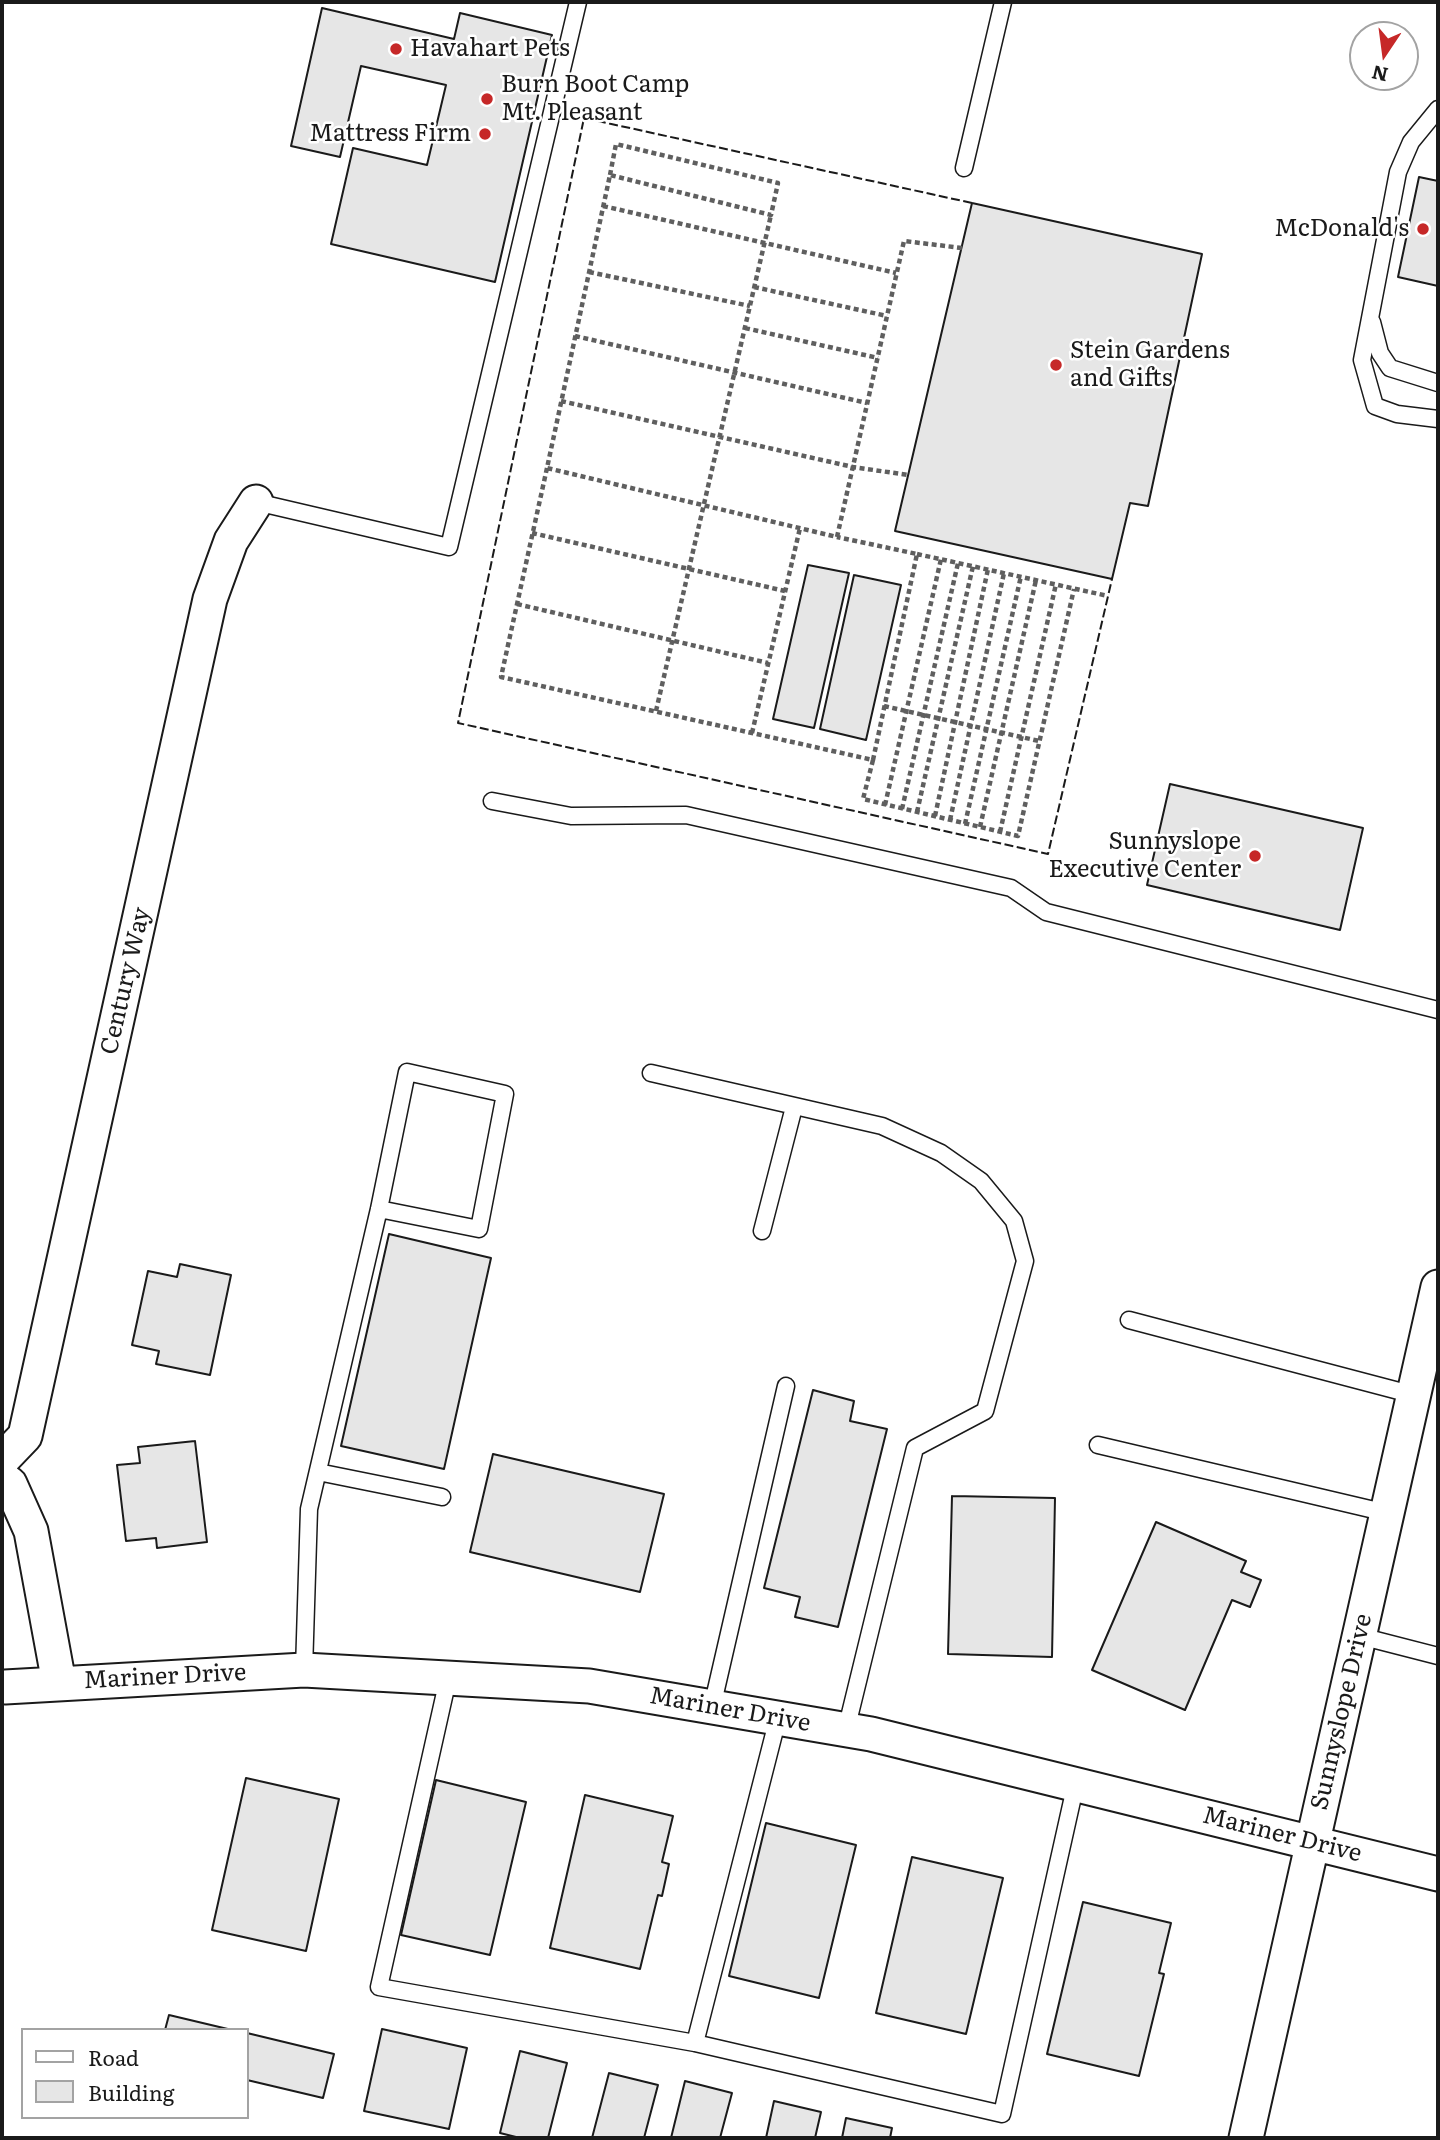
<!DOCTYPE html>
<html>
<head>
<meta charset="utf-8">
<style>
	body { margin:0 }
	#map { position:relative; width:1440px; height:2140px; overflow:hidden; background:#fff; font-family:Literata,serif }
	canvas { display:block }
	.frame { position:absolute; inset:0; border:4px solid #1a1a1a; pointer-events:none }
	.legend { position:absolute; left:21px; top:2028px; width:228px; height:91px; box-sizing:border-box; background:#fff; border:2px solid #a3a3a3; margin:0; padding:9px 12px; list-style:none; font-size:21px; color:#1a1a1a }
	.legend li { display:flex; align-items:center; gap:14px; height:35px }
	.legend b { width:35px; border:2px solid #a3a3a3 }
	.north { position:absolute; left:1349px; top:21px; width:70px; height:70px; box-sizing:border-box; background:#fff; border:2px solid #a3a3a3; border-radius:50%; rotate:193deg; font-size:19px; font-weight:700; line-height:28px; text-align:center; color:#1a1a1a }
	.north::after { content:''; display:block; margin:auto; width:24px; height:32px; background:#c62828; clip-path:polygon(50% 0,100% 100%,50% 72%,0 100%) }
</style>
</head>
<body>
<div id="map">
<canvas width="1440" height="2140"></canvas>
<div class="frame"></div>
<ul class="legend">
<li><b style="height:9px;background:#fff"></b>Road</li>
<li><b style="height:19px;background:#e6e6e6"></b>Building</li>
</ul>
<div class="north">N</div>
</div>
<script>
const c = document.querySelector('canvas').getContext('2d');
c.lineJoin = 'round';
function paint(path, color) { c.fillStyle = color; c.fill(path, 'evenodd'); }
const toPath = rows => new Path2D(rows.map(r => 'M' + r).join(''));
function trace(path, color, width, dash) { c.strokeStyle = color; c.lineWidth = width; c.lineCap = dash ? 'butt' : 'round'; c.setLineDash(dash || []); c.stroke(path); }
function label(font, color, halo, rows, align = 'center') {
  c.font = font + ' Literata,serif'; c.lineWidth = 5; c.setLineDash([]); c.textBaseline = 'middle'; c.strokeStyle = halo; c.fillStyle = color; for (const [text, x, y, turn = 0] of rows) {
    c.save(); c.translate(x, y); c.rotate((+turn || 0) * Math.PI / 180); c.textAlign = isNaN(turn) ? turn : align; if (halo) c.strokeText(text, 0, 0); c.fillText(text, 0, 0); c.restore();
  }
}
const building = toPath([
	[322,8,454,39,460,13,552,35,495,282,331,244,353,148,427,165,446,85,361,66,340,157,291,146,322,8],
	[1419,177,1438,181,1438,286,1398,277,1419,177],
	[972,203,1202,254,1148,506,1130,503,1112,579,895,531,972,203],
	[808,565,849,573,814,728,773,719,808,565],
	[854,575,901,585,866,740,820,729,854,575],
	[1170,784,1363,828,1340,930,1147,885,1170,784],
	[389,1234,491,1258,444,1469,341,1446,389,1234],
	[180,1264,231,1275,210,1375,156,1364,159,1351,132,1345,148,1271,177,1277,180,1264],
	[813,1390,854,1401,850,1421,887,1429,838,1627,795,1617,800,1597,764,1588,813,1390],
	[195,1441,207,1542,157,1548,156,1538,126,1541,117,1465,140,1463,138,1447,195,1441],
	[493,1454,664,1494,640,1592,470,1552,493,1454],
	[952,1496,1055,1498,1052,1657,948,1654,952,1496],
	[1156,1522,1246,1561,1241,1572,1261,1580,1250,1607,1232,1600,1185,1710,1092,1670,1156,1522],
	[246,1778,339,1799,306,1951,212,1930,246,1778],
	[436,1780,526,1802,490,1955,401,1935,436,1780],
	[585,1795,673,1816,662,1862,669,1864,662,1896,658,1895,640,1969,550,1948,585,1795],
	[766,1823,856,1845,819,1998,729,1976,766,1823],
	[912,1857,1003,1878,966,2034,876,2013,912,1857],
	[1083,1902,1171,1923,1159,1973,1164,1974,1139,2076,1047,2054,1083,1902],
	[169,2015,232,2030,165,2030,169,2015],
	[382,2029,467,2048,449,2129,364,2111,382,2029],
	[247,2033,334,2054,323,2098,247,2080,247,2033],
	[520,2051,567,2063,548,2138,520,2138,500,2133,520,2051],
	[609,2073,658,2085,644,2138,592,2138,609,2073],
	[685,2081,732,2093,720,2138,671,2138,685,2081],
	[774,2101,821,2112,815,2138,766,2138,774,2101],
	[846,2118,892,2128,890,2138,842,2138,846,2118]
]);
paint(building, '#e6e6e6');
trace(building, '#1a1a1a', 2);
const lane = toPath([
	[1438,109,1411,142,1398,172,1362,360,1375,406,1397,414,1438,419],
	[964,168,1003,2],
	[1372,322,1380,353,1390,368,1438,383],
	[256,502,449,547,578,2],
	[492,801,571,816,686,815,1011,888,1046,912,1438,1010],
	[651,1073,882,1126,941,1153,981,1181,1014,1221,1025,1261,985,1411,915,1448,846,1730],
	[762,1231,794,1107],
	[1129,1320,1414,1395],
	[1098,1445,1387,1513],
	[318,1472,442,1497],
	[1360,1636,1438,1656],
	[304,1670,309,1509,379,1209,407,1072,505,1094,479,1229,379,1209],
	[448,1679,379,1987,695,2043,778,1718],
	[712,1707,786,1386],
	[695,2043,1002,2114,1076,1783]
]);
const street = toPath([
	[2,1460,25,1436,210,599,231,541,256,502],
	[2,1478,10,1484,31,1531,59,1683],
	[5,1687,304,1670,589,1686,871,1734,1438,1874],
	[1246,2138,1438,1287]
]);
trace(lane, '#1a1a1a', 19);
trace(street, '#1a1a1a', 37);
trace(toPath([
	[610,175,616,144,778,183,771,215,610,175,547,468,837,537,904,241,962,248],
	[603,206,896,273],
	[589,272,750,306],
	[754,287,887,316],
	[745,328,878,358],
	[575,336,867,403],
	[561,401,853,467,908,475],
	[547,468,501,677,873,760,917,554,837,537],
	[532,533,785,591],
	[917,554,1108,596],
	[517,604,768,663],
	[884,706,1039,741],
	[656,711,771,215],
	[752,733,800,528],
	[873,760,863,799,1018,836,1074,589],
	[885,805,941,559],
	[902,809,958,563],
	[917,812,973,566],
	[935,816,988,569],
	[950,820,1004,573],
	[965,824,1021,576],
	[980,827,1036,580],
	[1000,832,1056,584]
]), '#5f5f5f', 4.5, [5, 3.5]);
trace(lane, '#fff', 16);
trace(street, '#fff', 33);
trace(toPath([
	[972,203,584,118,458,723,1048,854,1112,579]
]), '#1a1a1a', 2, [9, 3.5]);
for (const [x, y, r, color] of [
	[396,49,7,"#c62828"],
	[487,99,7,"#c62828"],
	[485,134,7,"#c62828"],
	[1423,229,7,"#c62828"],
	[1056,365,7,"#c62828"],
	[1255,856,7,"#c62828"]
]) { const dot = new Path2D(); dot.arc(x, y, r, 0, 2 * Math.PI); c.fillStyle = color; c.fill(dot); trace(dot, '#fff', 2.5); }
label('24px', '#1a1a1a', '#fff', [
	["Havahart Pets",410,49],
	["Burn Boot Camp",501,85],
	["Mt. Pleasant",501,113],
	["Mattress Firm",471,134,"right"],
	["McDonald's",1409,229,"right"],
	["Stein Gardens",1070,351],
	["and Gifts",1070,379],
	["Sunnyslope",1241,842,"right"],
	["Executive Center",1241,870,"right"]
], 'left');
label('24px', '#1a1a1a', '#fff', [
	["Century Way",126,981,-77],
	["Mariner Drive",165,1677,-3],
	["Mariner Drive",730,1710,10],
	["Sunnyslope Drive",1342,1712,-77],
	["Mariner Drive",1282,1835,14]
]);
</script>
</body>
</html>
